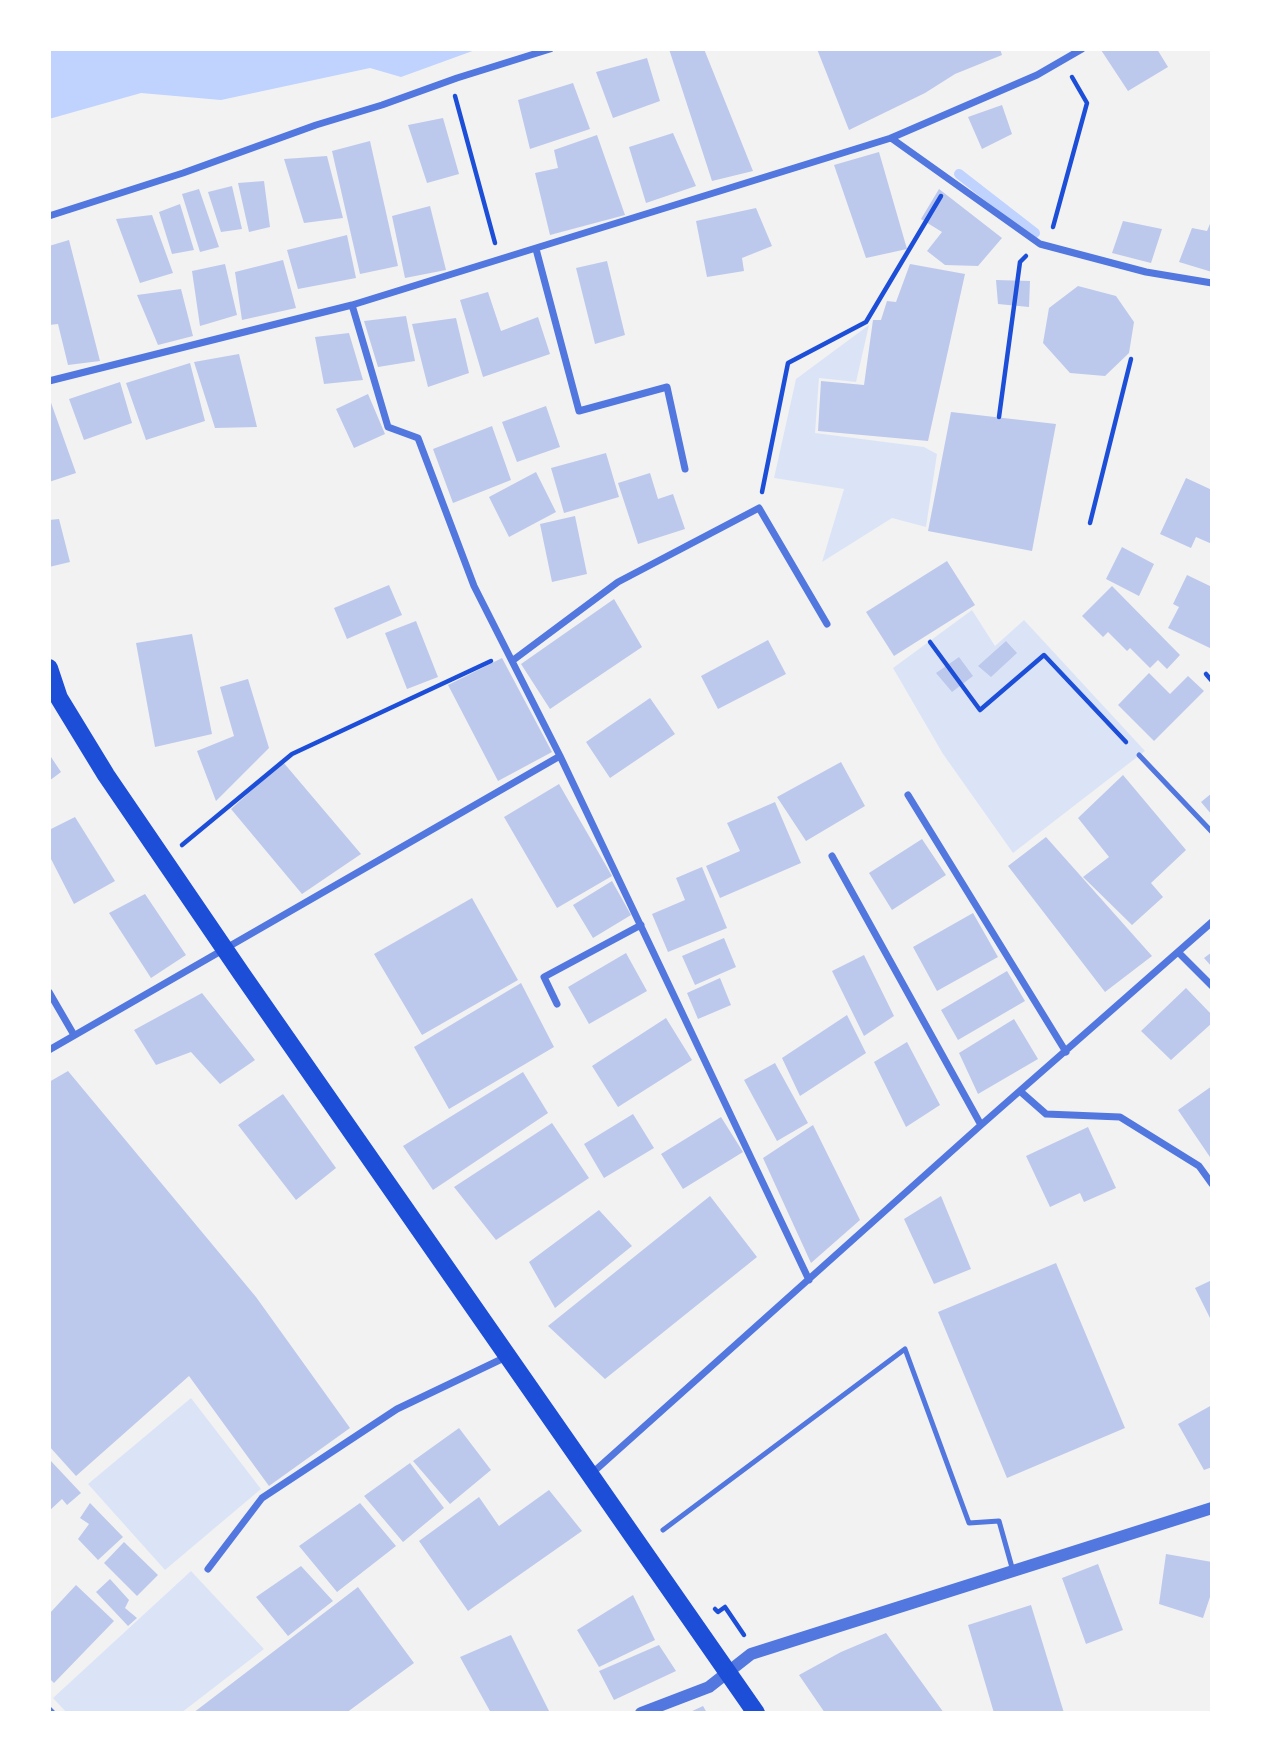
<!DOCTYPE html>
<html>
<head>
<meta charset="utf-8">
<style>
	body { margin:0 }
	#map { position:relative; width:1261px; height:1762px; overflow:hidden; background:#f2f2f2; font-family:"DM Sans",sans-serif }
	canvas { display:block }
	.frame { position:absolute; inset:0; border:51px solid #fff; pointer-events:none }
</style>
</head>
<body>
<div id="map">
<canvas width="1261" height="1762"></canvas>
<div class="frame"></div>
</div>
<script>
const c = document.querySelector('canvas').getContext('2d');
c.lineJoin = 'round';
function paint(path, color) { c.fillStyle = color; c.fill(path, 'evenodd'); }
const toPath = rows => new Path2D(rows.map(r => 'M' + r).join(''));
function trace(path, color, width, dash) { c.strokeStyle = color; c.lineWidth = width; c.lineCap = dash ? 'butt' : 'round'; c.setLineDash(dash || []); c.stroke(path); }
paint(toPath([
	[869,325,856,382,819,378,815,433,924,447,937,454,926,527,892,518,822,562,844,489,774,478,796,379],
	[972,610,995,646,1024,620,1145,751,1013,853,943,754,893,668],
	[191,1398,261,1489,165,1570,88,1484],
	[191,1571,264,1649,181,1713,67,1713,53,1698]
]), '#dbe4f7');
paint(toPath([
	[49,49,478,49,401,77,370,68,221,100,141,93,49,119]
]), '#bfd3fe');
trace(toPath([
	[959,174,1035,233]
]), '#bfd3fe', 10);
paint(toPath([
	[669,49,704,49,753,171,712,181],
	[817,49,1000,49,1002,55,955,74,925,93,849,130],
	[1104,49,1157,49,1168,67,1128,91,1101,50],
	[647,58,660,101,613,118,596,72],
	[573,83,590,129,530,149,518,100],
	[1002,105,1012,134,982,149,968,117],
	[443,118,459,174,427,183,408,125],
	[673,133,696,186,646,203,629,147],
	[597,135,625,215,550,235,535,173,558,168,554,150],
	[370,141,398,266,360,274,332,151],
	[879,152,907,249,866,258,834,165],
	[327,156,343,218,304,223,284,159],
	[264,181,270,227,249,232,238,183],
	[232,186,242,229,221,232,208,192],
	[199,189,219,247,200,252,182,194],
	[939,189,1002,238,978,266,945,265,927,251,942,232,921,219],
	[180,204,194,250,172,254,159,212],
	[430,206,446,270,405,278,392,216],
	[756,208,772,246,742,258,744,271,707,277,696,221],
	[152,215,173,273,140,283,116,219],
	[1212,219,1212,272,1179,262,1192,228,1207,231],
	[1123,221,1162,229,1151,263,1112,253],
	[347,235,356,278,298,289,287,250],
	[69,240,100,361,68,365,58,324,49,325,49,246],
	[283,260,296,308,242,320,235,272],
	[607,261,625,335,595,344,576,268],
	[225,264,237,315,200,326,192,271],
	[910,264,965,274,928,441,818,431,821,381,864,385,873,320,881,320,887,301,896,302],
	[996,280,1030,281,1029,307,998,304],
	[1078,286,1116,296,1134,322,1129,353,1105,376,1070,373,1043,343,1049,308],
	[181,289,193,336,158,345,137,295],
	[488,292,501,331,538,317,550,354,483,377,460,300],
	[406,316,415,361,378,367,364,321],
	[456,318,469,373,428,387,412,324],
	[349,333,363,380,324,384,315,337],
	[239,354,257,427,215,428,194,362],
	[190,363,205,421,146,440,126,383],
	[120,382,132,423,84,440,69,399],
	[368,394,385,434,354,448,336,409],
	[49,397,76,473,49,482],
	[546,406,560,447,517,462,502,422],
	[951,412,1056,424,1032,551,928,531],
	[492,426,511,480,453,503,433,449],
	[606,453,619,497,564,513,551,468],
	[536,472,556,512,509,537,489,497],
	[650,473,658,499,673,494,685,529,638,544,618,483],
	[1186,478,1212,490,1212,544,1196,537,1191,548,1160,534],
	[575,516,587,574,552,582,540,524],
	[59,519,70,562,49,567,49,520],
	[1122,547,1154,564,1139,596,1106,579],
	[947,561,975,605,894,656,866,612],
	[1187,575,1212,587,1212,649,1168,628,1179,607,1173,604],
	[389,585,402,615,347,639,334,608],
	[1112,586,1180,655,1167,669,1158,660,1150,668,1130,648,1127,651,1108,632,1103,637,1082,616],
	[614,599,642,647,550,709,521,664],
	[416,621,438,677,407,689,385,633],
	[192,634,212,734,155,747,136,643],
	[768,640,786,674,718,709,701,676],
	[1006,641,1017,653,991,677,978,666],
	[959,657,973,676,952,692,936,673],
	[502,658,552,752,498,781,448,685],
	[1149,673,1170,694,1188,676,1204,691,1154,741,1118,705],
	[248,679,269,748,216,801,197,751,234,736,220,687],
	[650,698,675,734,610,778,586,742],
	[49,754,61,772,49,781],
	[283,762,361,854,302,894,231,809],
	[841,762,865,806,806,841,777,797],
	[1123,775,1186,850,1151,883,1163,897,1132,925,1083,877,1109,857,1078,818],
	[559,784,612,876,557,908,504,817],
	[1212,793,1212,815,1201,802],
	[775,802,801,863,720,898,706,866,740,851,727,823],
	[75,817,115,881,74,904,49,855,49,830],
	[1046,837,1152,956,1105,992,1008,866],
	[922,839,946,875,892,910,869,873],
	[702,867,727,928,668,952,652,914,685,900,676,878],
	[612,881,631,915,593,938,573,905],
	[145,894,186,955,151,978,109,913],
	[472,898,518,980,422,1035,374,954],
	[973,913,998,957,937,991,913,947],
	[724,938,736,967,695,985,682,956],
	[1212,952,1212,967,1204,958],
	[626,953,647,991,589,1024,568,987],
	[864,955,894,1016,864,1036,832,971],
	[1007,971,1025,1001,958,1040,941,1010],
	[720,978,731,1005,698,1019,687,993],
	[521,983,554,1047,449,1109,414,1047],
	[1186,988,1212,1015,1212,1023,1171,1060,1141,1031],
	[202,993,255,1060,220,1084,191,1052,156,1065,134,1030],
	[847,1015,866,1053,800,1096,782,1058],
	[666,1018,692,1060,618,1107,592,1066],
	[1014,1019,1038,1059,978,1094,959,1053],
	[907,1042,940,1105,906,1127,874,1062],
	[775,1063,808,1123,777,1141,744,1080],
	[68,1071,256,1297,350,1428,269,1486,189,1376,76,1476,49,1446,49,1082],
	[523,1072,548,1113,433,1190,403,1146],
	[1212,1086,1212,1160,1178,1110],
	[283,1094,336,1168,296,1200,238,1125],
	[633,1114,654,1148,604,1178,584,1144],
	[721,1117,743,1152,683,1189,661,1154],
	[552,1123,589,1178,496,1240,454,1187],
	[813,1125,860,1220,811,1263,763,1158],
	[1088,1127,1116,1188,1084,1202,1080,1193,1050,1207,1026,1156],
	[710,1196,757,1257,605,1379,548,1326],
	[941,1196,971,1269,934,1284,904,1219],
	[599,1210,632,1246,555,1308,529,1262],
	[1056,1263,1125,1428,1007,1478,938,1312],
	[1212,1280,1212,1322,1195,1288],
	[1212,1405,1212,1467,1204,1470,1178,1424],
	[459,1428,491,1470,450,1504,413,1461],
	[49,1459,81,1493,67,1505,62,1499,49,1511],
	[410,1463,444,1508,403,1542,364,1496],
	[549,1490,582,1531,468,1611,419,1541,479,1497,499,1526],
	[90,1503,123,1537,98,1560,78,1539,89,1524,80,1518],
	[360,1503,396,1546,337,1592,299,1546],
	[124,1542,158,1575,137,1596,104,1563],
	[1166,1554,1212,1562,1212,1591,1203,1618,1159,1604],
	[1098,1564,1123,1630,1086,1644,1062,1578],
	[301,1566,333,1601,288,1636,256,1597],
	[110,1579,129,1600,125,1608,137,1618,128,1626,96,1592],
	[76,1585,114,1621,54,1683,49,1678,49,1614],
	[358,1587,414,1663,346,1713,193,1713],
	[633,1595,655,1640,599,1667,577,1630],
	[1031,1605,1064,1713,994,1713,968,1625],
	[886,1633,944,1713,825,1713,799,1675,841,1652],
	[511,1635,550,1713,491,1713,460,1657],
	[659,1645,676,1671,614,1700,599,1671],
	[703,1706,707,1713,688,1713]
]), '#bdc9ec');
trace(toPath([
	[455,96,495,243],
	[1053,227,1087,103,1072,77],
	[999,417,1020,262,1026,256],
	[762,492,788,363,866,322,941,196],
	[1090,523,1131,359],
	[930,642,980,710,1044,655,1126,742],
	[1206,674,1212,681],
	[182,845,292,754,491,661],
	[715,1609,718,1612,725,1607,744,1635]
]), '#1d4ed8', 4.5);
trace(toPath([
	[1139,755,1212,832],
	[663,1530,905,1349,969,1523,999,1521,1013,1571]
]), '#5277de', 5);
trace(toPath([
	[891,138,1040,244,1146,272,1212,283],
	[49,216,183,173,316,125,382,105,457,78,550,49],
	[536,249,579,411,667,387,685,469],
	[352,305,388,427,418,438,474,586,560,756,809,1280],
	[49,381,352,305,891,138,1037,75,1082,49],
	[512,661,618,582,759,508,827,624],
	[908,795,1066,1052],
	[832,856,981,1125],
	[1178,952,1212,986],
	[49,992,74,1035],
	[557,1004,544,977,641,925],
	[49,1050,560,756],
	[1021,1092,1046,1114,1120,1117,1199,1166,1212,1184],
	[590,1475,981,1125,1212,922],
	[208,1569,262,1498,397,1409,506,1357],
	[49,1710,52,1713]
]), '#5277de', 7);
trace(toPath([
	[641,1713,709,1687,751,1654,1212,1508]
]), '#5277de', 12);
trace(toPath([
	[49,668,59,698,106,775,241,973,756,1713]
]), '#1d4ed8', 18);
</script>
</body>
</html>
